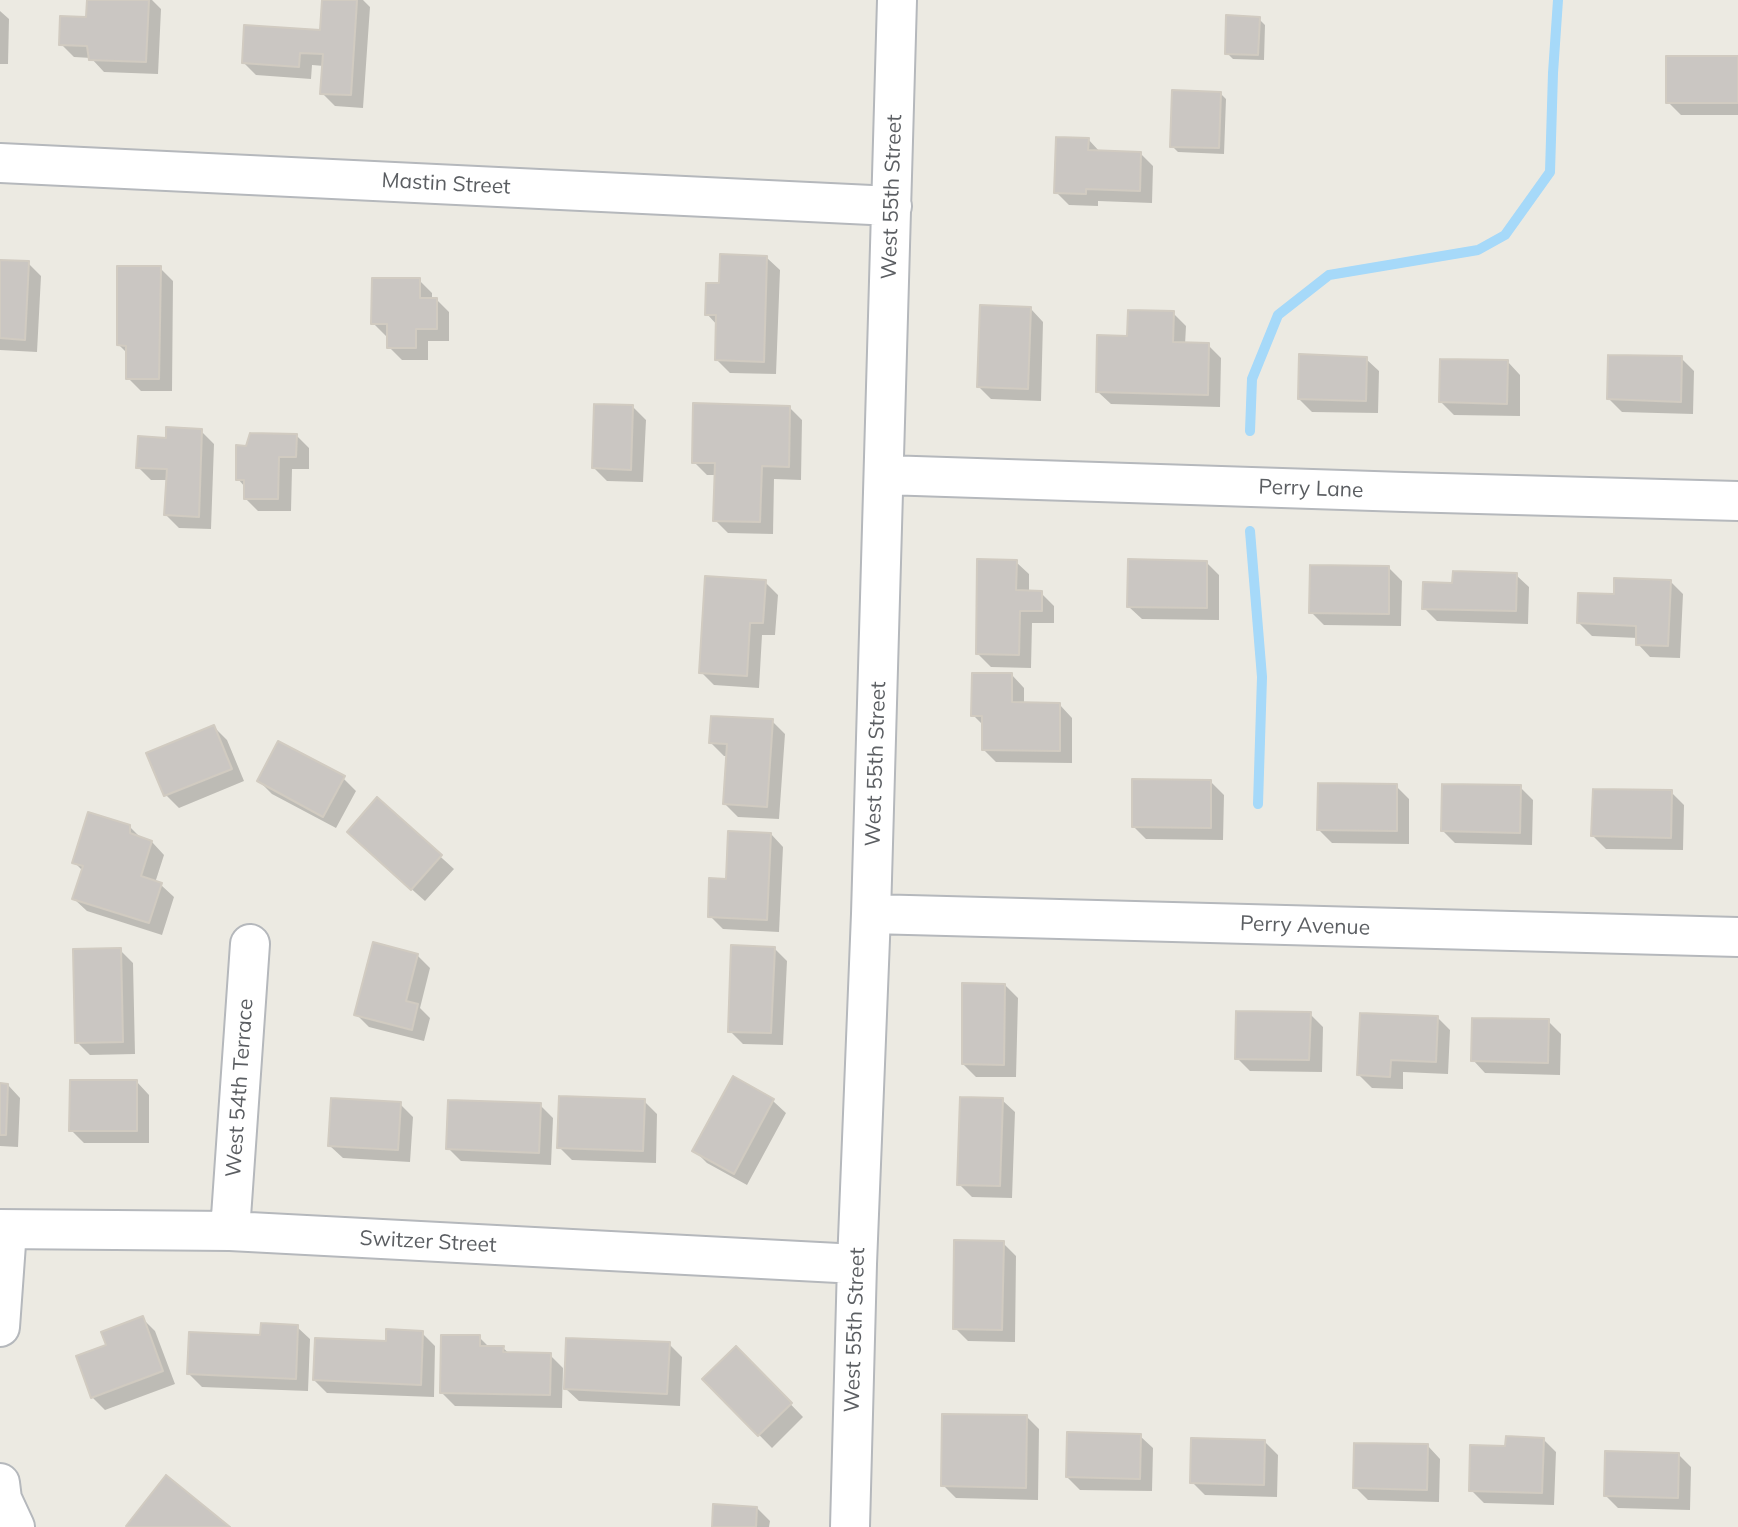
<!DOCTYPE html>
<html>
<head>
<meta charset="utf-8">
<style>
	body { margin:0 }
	canvas { display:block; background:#eceae2 }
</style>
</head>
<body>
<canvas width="1738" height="1527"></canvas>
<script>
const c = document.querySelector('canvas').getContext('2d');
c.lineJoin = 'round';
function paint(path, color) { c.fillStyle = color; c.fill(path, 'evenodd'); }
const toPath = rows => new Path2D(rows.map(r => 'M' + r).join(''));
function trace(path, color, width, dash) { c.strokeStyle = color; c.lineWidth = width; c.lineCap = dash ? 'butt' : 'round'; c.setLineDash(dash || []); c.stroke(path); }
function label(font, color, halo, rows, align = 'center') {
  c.font = font + ' Mulish,sans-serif'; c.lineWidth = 5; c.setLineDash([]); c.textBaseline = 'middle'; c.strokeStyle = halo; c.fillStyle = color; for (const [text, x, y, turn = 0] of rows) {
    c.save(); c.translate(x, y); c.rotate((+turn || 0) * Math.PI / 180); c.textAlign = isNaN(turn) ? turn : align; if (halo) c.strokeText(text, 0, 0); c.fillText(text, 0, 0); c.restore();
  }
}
paint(toPath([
	[88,0,152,0,161,9,158,74,104,72,91,58,74,57,61,44,88,19],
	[324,0,363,0,370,7,363,108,335,106,322,93,324,66,312,65,311,79,256,75,244,63,322,32],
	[0,11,9,19,8,64,0,64],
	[1259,19,1265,25,1264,60,1233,59,1227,53],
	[1738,58,1738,115,1681,115,1668,102],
	[1220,93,1226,99,1224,154,1178,152,1172,146],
	[1088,139,1100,152,1140,153,1153,166,1152,203,1098,201,1098,206,1069,205,1056,192],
	[767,258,780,270,776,374,730,373,717,360,718,326,707,314,721,285],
	[0,261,28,263,41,276,37,352,0,350],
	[160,268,173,281,172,391,141,391,128,378,128,354,118,344],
	[419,280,432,293,432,299,436,299,449,312,449,341,428,341,428,360,402,360,389,347,389,336,386,336,373,323],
	[1031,309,1043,322,1041,401,991,399,978,386],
	[1173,313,1186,326,1185,345,1208,345,1221,358,1220,407,1111,404,1098,392,1129,337],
	[1681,358,1694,371,1693,414,1622,412,1609,399],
	[1366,359,1379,371,1378,413,1312,412,1299,399],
	[1508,362,1520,375,1520,416,1454,415,1441,402],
	[633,407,646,420,643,482,607,481,594,468],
	[789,407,802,420,801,480,774,479,773,534,728,533,715,520,716,475,707,475,694,462],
	[201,431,214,444,211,529,179,528,166,515,168,480,151,480,138,467,168,439],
	[296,435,309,448,309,469,292,469,291,511,258,511,245,498,245,487,238,479,247,448],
	[1016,562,1029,574,1029,592,1041,593,1054,606,1054,623,1032,623,1031,668,991,667,978,654],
	[1206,562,1219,575,1219,620,1142,619,1129,607],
	[1389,568,1402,581,1401,626,1324,625,1311,612],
	[1516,575,1529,587,1528,624,1437,621,1424,608,1454,584],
	[1670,581,1683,594,1680,658,1650,657,1638,644,1638,638,1592,636,1579,623,1615,596],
	[765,582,778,595,775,635,762,635,759,688,714,685,701,672],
	[1012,675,1024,688,1024,704,1060,705,1072,718,1072,763,996,762,983,749,983,725,973,715],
	[772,721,785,734,779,819,738,817,725,804,728,756,724,756,711,743],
	[214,727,227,740,244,781,179,808,166,795,149,754],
	[343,778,356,791,336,828,272,794,259,781],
	[1211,782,1224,795,1223,840,1146,839,1133,826],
	[1396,786,1409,799,1409,844,1332,843,1319,830],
	[1520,787,1533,800,1532,845,1455,843,1442,830],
	[1671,792,1684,805,1683,850,1606,849,1593,836],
	[378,800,454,869,425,901,362,845],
	[129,826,142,839,152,842,164,855,155,883,161,885,174,897,162,935,87,911,74,899,83,871,74,862],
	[771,834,783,847,779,932,723,929,710,916,728,880],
	[774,948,787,961,783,1045,743,1044,730,1031],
	[120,950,133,963,135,1054,90,1055,77,1042],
	[417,955,430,968,420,1008,430,1018,424,1041,369,1027,356,1014],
	[1005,985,1018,998,1016,1077,976,1077,963,1064],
	[1310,1014,1323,1027,1322,1072,1250,1071,1237,1058],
	[1437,1017,1450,1030,1448,1074,1403,1072,1403,1089,1372,1088,1359,1075],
	[1548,1021,1561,1034,1560,1075,1485,1073,1473,1060],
	[734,1079,773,1101,786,1113,747,1185,707,1163,694,1150],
	[137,1082,149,1095,149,1143,84,1143,71,1130],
	[0,1085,8,1085,20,1098,18,1147,0,1146],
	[1002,1100,1015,1112,1012,1198,972,1197,959,1184],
	[644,1101,657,1114,656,1163,572,1160,559,1147],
	[400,1104,413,1117,410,1162,343,1158,330,1146],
	[540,1105,553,1118,551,1165,461,1161,448,1148],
	[1003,1243,1016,1256,1015,1342,968,1341,955,1328],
	[142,1318,155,1331,175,1384,105,1410,92,1397,108,1346],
	[297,1327,310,1339,308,1391,202,1387,189,1374,262,1336],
	[422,1333,435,1346,434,1397,327,1393,314,1380,388,1343],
	[479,1337,490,1348,503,1348,510,1354,550,1355,563,1368,562,1408,455,1406,442,1393],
	[669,1344,682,1357,680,1406,579,1401,566,1389],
	[736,1348,803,1417,772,1448,704,1379],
	[1026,1416,1039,1429,1038,1500,956,1498,943,1485],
	[1140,1436,1153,1448,1152,1491,1080,1490,1067,1477],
	[1543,1439,1556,1452,1554,1505,1484,1503,1471,1490,1507,1448],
	[1265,1442,1278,1455,1277,1497,1205,1495,1192,1482],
	[1428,1446,1440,1459,1439,1502,1368,1500,1355,1487],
	[1678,1454,1691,1467,1690,1510,1618,1508,1606,1496],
	[757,1508,770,1521,769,1527,714,1527]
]), '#0003');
trace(toPath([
	[1250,431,1252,379,1278,315,1329,275,1478,250,1505,235,1550,172,1553,73,1558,0],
	[1250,531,1262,677,1258,804]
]), '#a6d9f9', 10);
const building = toPath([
	[87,0,149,0,146,62,89,60,87,46,59,45,60,16,86,17,87,0],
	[322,0,357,0,351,95,320,94,323,54,300,53,299,67,242,63,244,25,320,30,322,0],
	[1226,15,1260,17,1258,55,1225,54,1226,15],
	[1666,56,1738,56,1738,103,1666,103,1666,56],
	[1172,90,1221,92,1219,148,1170,147,1172,90],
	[1056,137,1089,138,1088,150,1141,152,1140,191,1086,189,1086,194,1054,193,1056,137],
	[720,254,767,256,764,362,715,360,716,315,705,315,706,283,719,283,720,254],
	[0,260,29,261,25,340,0,338,0,260],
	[117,266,161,266,159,379,126,379,126,346,117,345,117,266],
	[372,278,420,278,420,298,437,298,437,329,416,329,416,348,387,348,387,324,371,324,372,278],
	[980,305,1031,307,1028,389,977,387,980,305],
	[1128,310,1174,311,1173,342,1209,343,1208,395,1096,392,1097,335,1127,336,1128,310],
	[1299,354,1367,357,1366,401,1298,399,1299,354],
	[1608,355,1682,356,1681,402,1607,399,1608,355],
	[1440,359,1508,360,1507,404,1439,402,1440,359],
	[693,403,790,406,789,467,762,466,760,522,713,521,715,463,692,463,693,403],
	[594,404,633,405,631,470,592,468,594,404],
	[166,427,202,429,199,517,164,515,167,469,136,468,138,436,166,438,166,427],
	[250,433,297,434,296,457,279,457,278,499,244,499,244,480,236,480,236,445,246,446,250,433],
	[977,559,1017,560,1016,590,1042,591,1042,611,1020,611,1019,655,976,654,977,559],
	[1128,559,1207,561,1207,608,1127,607,1128,559],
	[1310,565,1389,566,1389,614,1309,613,1310,565],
	[1453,571,1517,573,1516,611,1422,609,1423,582,1452,583,1453,571],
	[705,576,766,580,763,623,750,623,747,676,699,673,705,576],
	[1614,578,1671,580,1668,646,1636,645,1636,626,1577,623,1578,593,1614,594,1614,578],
	[972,673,1012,673,1012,702,1060,703,1060,751,982,750,982,716,971,716,972,673],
	[711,716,773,719,767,807,723,804,727,744,709,743,711,716],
	[214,725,232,769,164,796,146,753,214,725],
	[278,741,345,776,323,817,257,781,278,741],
	[1132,779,1211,780,1211,828,1132,827,1132,779],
	[1318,783,1397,784,1397,831,1317,830,1318,783],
	[1442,784,1521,785,1520,833,1441,831,1442,784],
	[1593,789,1672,790,1671,838,1591,836,1593,789],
	[377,797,442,855,411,890,347,832,377,797],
	[88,812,130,825,130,833,152,841,141,876,162,883,149,923,72,899,83,866,72,863,88,812],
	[728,831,771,833,767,920,708,917,709,878,726,879,728,831],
	[373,942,418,954,406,1001,418,1004,412,1030,354,1015,373,942],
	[731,945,775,947,771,1033,728,1032,731,945],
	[121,948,123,1042,75,1043,73,949,121,948],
	[962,983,1005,984,1004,1065,962,1064,962,983],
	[1236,1011,1311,1012,1309,1060,1235,1059,1236,1011],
	[1360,1013,1438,1016,1436,1062,1391,1060,1390,1077,1357,1075,1360,1013],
	[1472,1018,1549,1019,1548,1063,1471,1061,1472,1018],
	[733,1076,774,1099,734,1174,692,1151,733,1076],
	[70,1080,137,1080,137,1131,69,1131,70,1080],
	[0,1083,8,1084,6,1135,0,1135,0,1083],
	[559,1096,645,1099,643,1151,557,1148,559,1096],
	[960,1097,1003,1098,1000,1186,957,1185,960,1097],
	[331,1098,401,1102,398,1150,328,1146,331,1098],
	[448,1100,541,1103,539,1153,446,1149,448,1100],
	[954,1240,1004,1241,1002,1330,953,1329,954,1240],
	[143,1316,163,1371,91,1398,76,1356,106,1345,101,1332,143,1316],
	[261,1323,298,1325,296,1379,187,1374,189,1332,260,1335,261,1323],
	[386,1329,423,1331,421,1385,313,1380,315,1338,386,1341,386,1329],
	[441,1335,480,1335,480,1346,504,1346,503,1352,551,1353,550,1395,440,1393,441,1335],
	[566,1338,670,1342,667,1394,564,1389,566,1338],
	[736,1346,792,1403,758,1436,702,1379,736,1346],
	[942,1414,1027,1415,1026,1488,941,1486,942,1414],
	[1067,1432,1141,1434,1140,1479,1066,1477,1067,1432],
	[1506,1436,1544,1438,1542,1493,1469,1491,1470,1445,1505,1446,1506,1436],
	[1191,1438,1265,1440,1264,1485,1190,1483,1191,1438],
	[1354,1443,1428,1444,1427,1490,1353,1488,1354,1443],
	[1605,1451,1679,1453,1678,1498,1604,1496,1605,1451],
	[166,1475,230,1527,127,1527,126,1526,166,1475],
	[713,1504,757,1507,756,1527,712,1527,713,1504]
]);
paint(building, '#cac6c2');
trace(building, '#d1cbc1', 2);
const minor = toPath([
	[0,163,892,206],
	[885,475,1404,492,1738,501],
	[871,914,1738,937],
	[0,1229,230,1231,857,1264],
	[230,1231,250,944],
	[0,1327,7,1230],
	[0,1483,2,1499,15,1527],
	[850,1527,857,1264,871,914,897,0]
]);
trace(minor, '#b5b8bc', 42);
trace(minor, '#fff', 38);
label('21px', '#5b5e62', '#fff', [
	["Mastin Street",446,184,3],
	["West 55th Street",892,197,-88],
	["Perry Lane",1311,489,2],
	["West 55th Street",876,764,-88],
	["Perry Avenue",1305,926,2],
	["West 54th Terrace",240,1088,-86],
	["Switzer Street",428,1242,3],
	["West 55th Street",855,1330,-88]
]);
</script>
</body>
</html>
